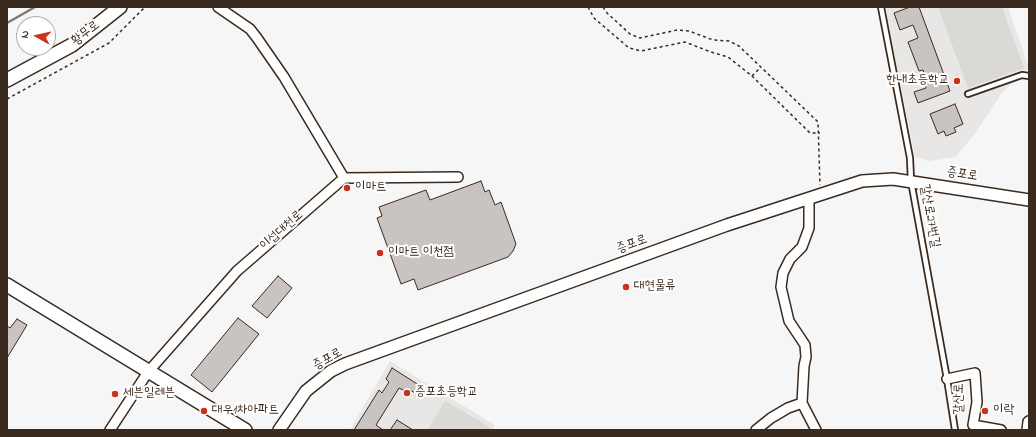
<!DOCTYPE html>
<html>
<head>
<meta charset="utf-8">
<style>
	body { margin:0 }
	#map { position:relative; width:1036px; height:437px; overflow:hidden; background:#f7f6f6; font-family:"Indie Flower",sans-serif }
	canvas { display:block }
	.frame { position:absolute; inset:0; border:8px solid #3b2a1e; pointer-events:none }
	.north { position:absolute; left:16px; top:16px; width:40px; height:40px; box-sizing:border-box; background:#fff; border:1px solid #b1aaa5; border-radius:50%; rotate:278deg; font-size:11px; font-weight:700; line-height:16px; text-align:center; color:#3b2a1e }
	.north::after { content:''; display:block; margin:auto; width:14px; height:18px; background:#c8321e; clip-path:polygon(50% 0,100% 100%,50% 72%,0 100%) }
</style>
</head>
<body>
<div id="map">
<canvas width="1036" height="437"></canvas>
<div class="frame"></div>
<div class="north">N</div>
</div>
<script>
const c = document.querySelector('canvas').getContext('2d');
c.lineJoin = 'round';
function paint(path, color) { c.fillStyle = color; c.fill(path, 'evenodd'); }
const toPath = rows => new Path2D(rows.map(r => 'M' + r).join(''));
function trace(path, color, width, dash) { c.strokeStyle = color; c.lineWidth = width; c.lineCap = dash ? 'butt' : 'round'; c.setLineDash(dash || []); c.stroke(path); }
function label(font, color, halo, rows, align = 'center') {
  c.font = font + ' "Indie Flower","Poor Story",sans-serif'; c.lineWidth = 4; c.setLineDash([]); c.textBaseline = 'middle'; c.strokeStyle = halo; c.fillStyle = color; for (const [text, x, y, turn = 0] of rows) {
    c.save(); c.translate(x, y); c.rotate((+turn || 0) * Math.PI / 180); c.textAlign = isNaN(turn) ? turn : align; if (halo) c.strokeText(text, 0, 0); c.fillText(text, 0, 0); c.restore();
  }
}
paint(toPath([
	[885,7,1008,7,1029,68,1001,94,977,131,956,157,929,161,915,157],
	[390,361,495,425,492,430,350,430]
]), '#e9e7e6');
paint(toPath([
	[938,7,1002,7,1024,68,968,88],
	[445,401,490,427,488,430,428,430]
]), '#dbd9d6');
trace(toPath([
	[7,23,35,7]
]), '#847972', 2.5);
const building = toPath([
	[910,7,919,7,950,91,918,103,914,92,926,88,925,84,928,83,923,70,919,71,908,42,918,38,913,25,900,30,894,13,910,7],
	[955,104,963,124,954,128,956,132,946,136,944,131,938,134,930,114,955,104],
	[481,181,485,192,489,190,495,205,501,202,516,244,513,251,508,257,418,290,414,279,401,284,377,218,382,216,379,207,426,190,430,200,481,181],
	[278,276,292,288,267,318,252,306,278,276],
	[238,318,259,334,212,392,191,375,238,318],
	[17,319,27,325,7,358,7,326,10,328,17,319],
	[392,368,422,387,423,391,418,394,409,390,407,392,399,388,376,425,383,430,354,430,379,390,382,393,389,382,386,379,392,368],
	[397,420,413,430,390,430,397,420]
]);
paint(building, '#c9c3c1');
trace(building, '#3b2a1e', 1);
const service = toPath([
	[881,7,910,158,911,181,947,379,955,430],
	[968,94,1022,75,1029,76]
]);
const minor = toPath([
	[218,7,250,29,257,38,284,77,344,178],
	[809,199,809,228,802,247,790,259,783,273,781,287,789,321,805,345,806,357,804,366,802,403,816,430],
	[947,379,975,373,977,402,973,425,1001,430],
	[110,430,148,372,237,271,344,178,458,177],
	[756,430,771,418,788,408,802,403]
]);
const tertiary = toPath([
	[279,430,306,391,331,371,345,364,727,225,862,181,893,179,1029,200],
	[1028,430,1029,422]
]);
const secondary = toPath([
	[7,80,72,45,120,7],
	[7,285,245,430]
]);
trace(service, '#3b2a1e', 8);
trace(minor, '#3b2a1e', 12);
trace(tertiary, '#3b2a1e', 14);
trace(secondary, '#3b2a1e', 16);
trace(toPath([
	[588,7,594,18,629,48,641,51,685,42,711,52,728,57,752,76,810,133,820,133],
	[603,7,607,13,630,34,640,38,677,30,689,31,713,40,729,41,739,46,818,122,820,185],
	[752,76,760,68],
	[7,99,109,43,145,7]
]), '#3b2a1e', 1.5, [3, 3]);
trace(service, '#fff', 4.5);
trace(minor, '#fff', 9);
trace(tertiary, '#fff', 11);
trace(secondary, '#fff', 13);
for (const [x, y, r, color] of [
	[957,81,4,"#c8321e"],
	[347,188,4,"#c8321e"],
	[380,253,4,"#c8321e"],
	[626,287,4,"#c8321e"],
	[407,393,4,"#c8321e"],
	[115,394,4,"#c8321e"],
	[204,411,4,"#c8321e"],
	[985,411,4,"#c8321e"]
]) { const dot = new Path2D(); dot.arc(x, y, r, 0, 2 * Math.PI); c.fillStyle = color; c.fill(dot); trace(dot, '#fff', 1.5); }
label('13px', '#3b2a1e', '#fff', [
	["황무로",86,34,-37],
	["증포로",962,175,9],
	["갈산로27번길",929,216,80],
	["이섭대천로",282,231,-41],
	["증포로",632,245,-20],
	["증포로",328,360,-29],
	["갈산로",960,399,-89]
]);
label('13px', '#3b2a1e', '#fff', [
	["한내초등학교",949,81,"right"],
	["이마트",355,188],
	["이마트 이천점",388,253],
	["대현물류",634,287],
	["증포초등학교",415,393],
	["세븐일레븐",123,394],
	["대우1차아파트",212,411],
	["이락",993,411]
], 'left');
</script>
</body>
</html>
